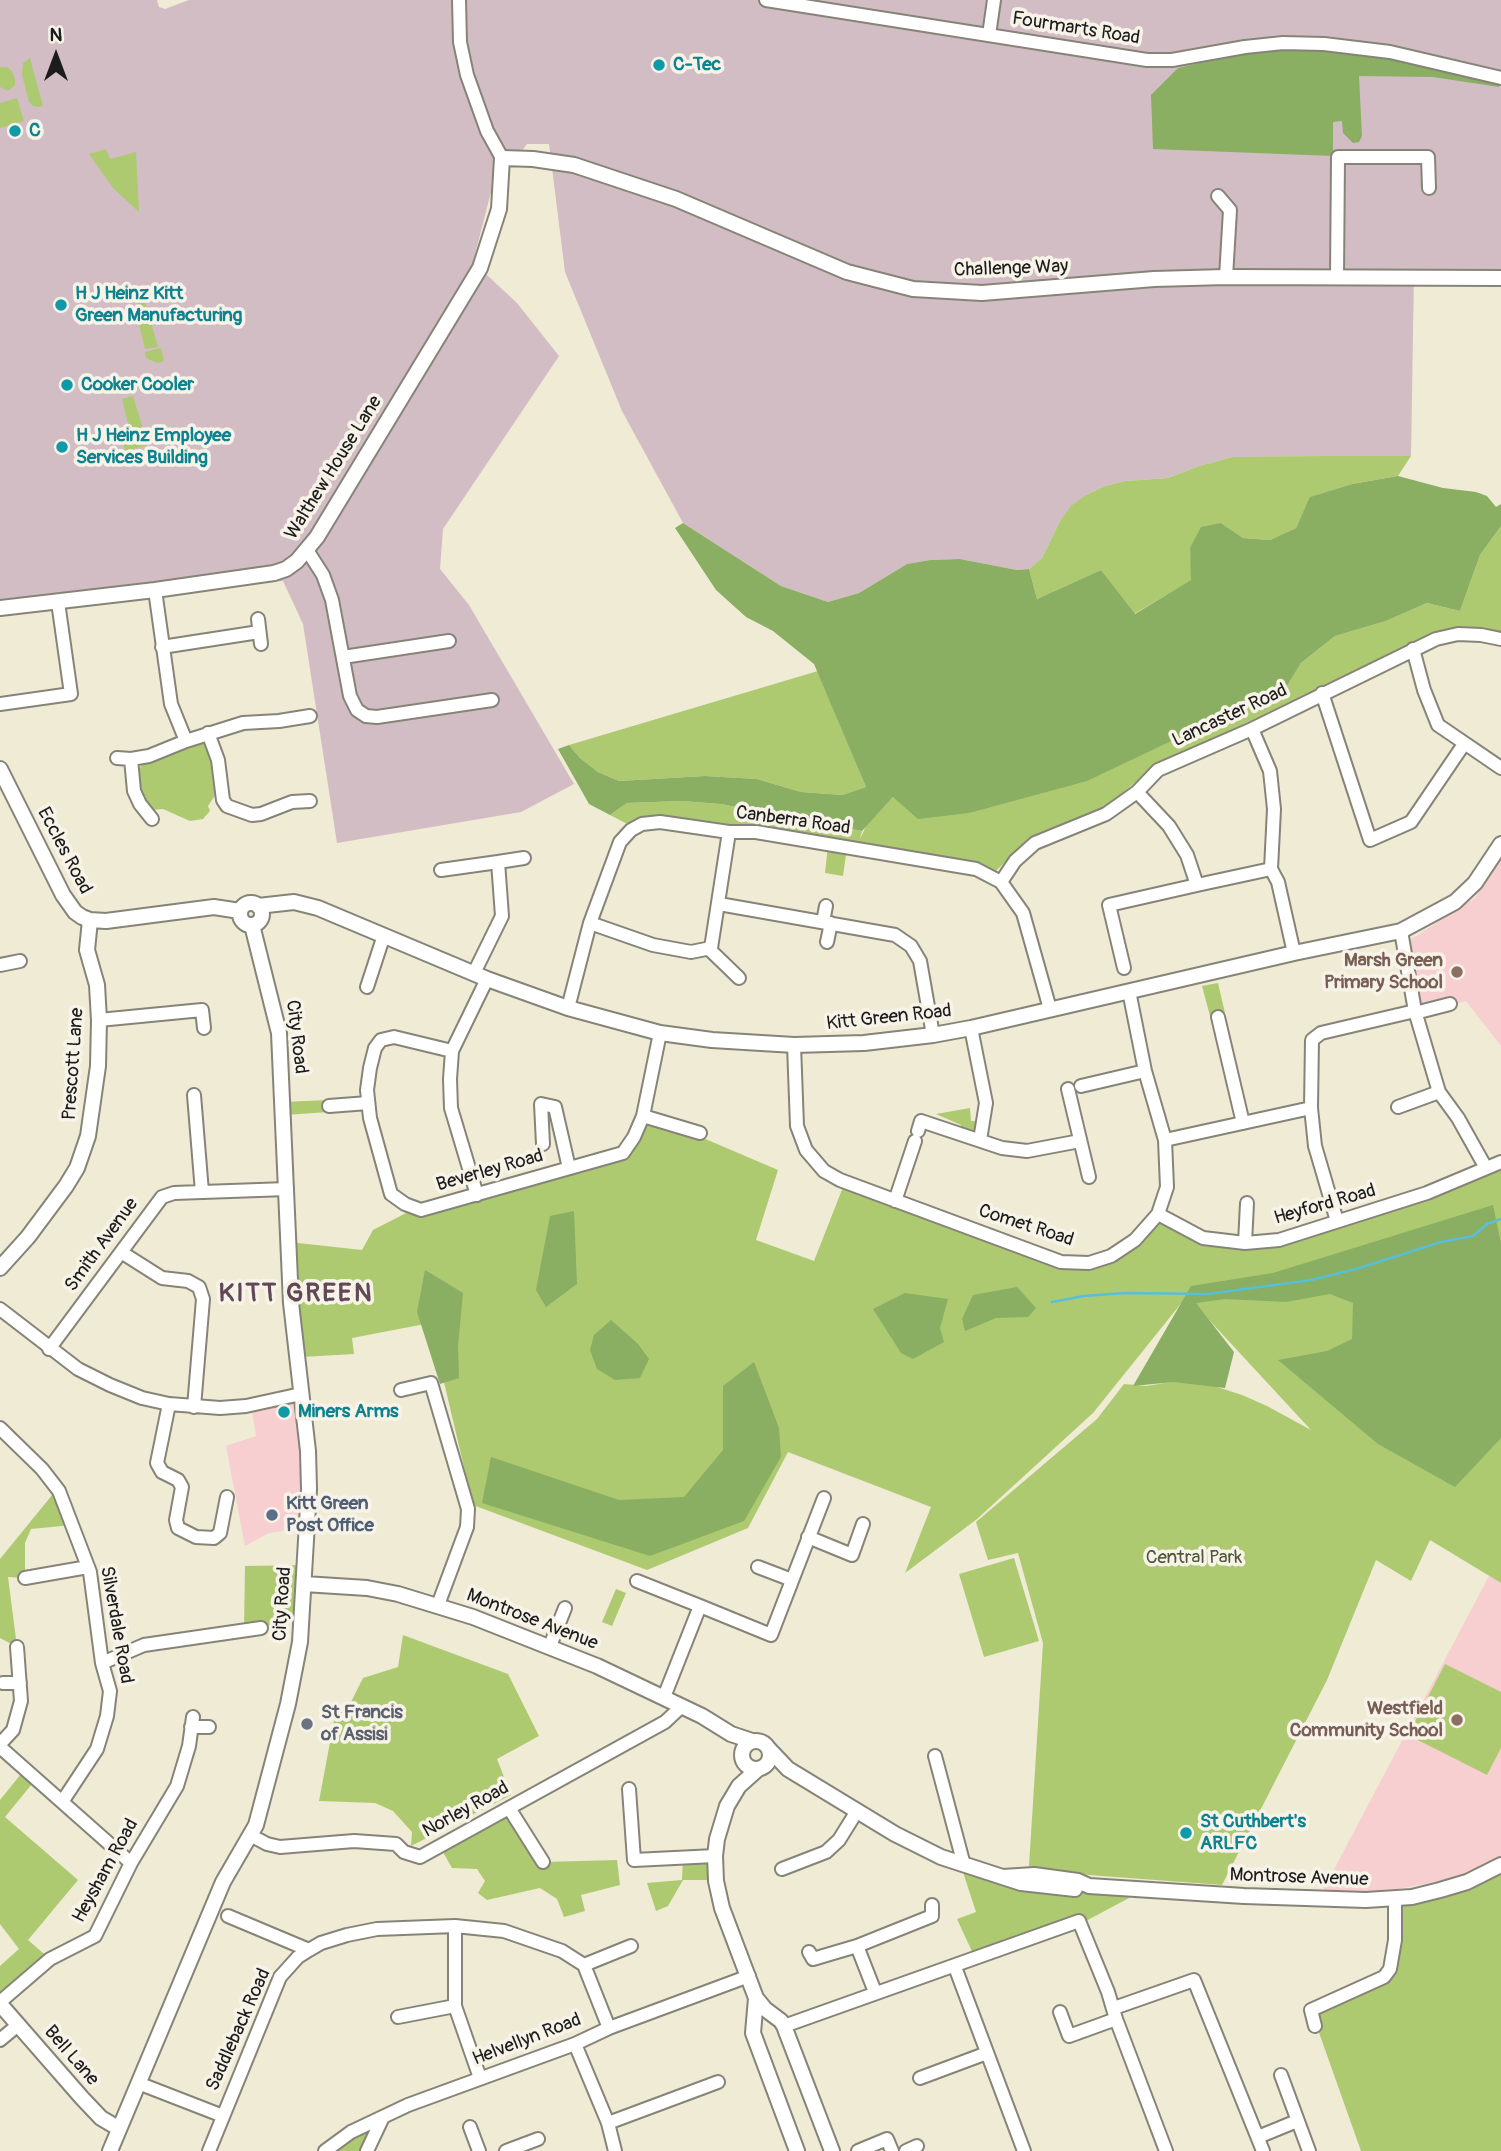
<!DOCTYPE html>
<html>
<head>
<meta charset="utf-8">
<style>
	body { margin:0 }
	#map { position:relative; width:1501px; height:2151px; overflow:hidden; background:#efebd5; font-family:Pangolin,sans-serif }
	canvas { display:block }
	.north { position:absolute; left:21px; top:21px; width:70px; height:70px; -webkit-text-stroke:5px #f7f3e8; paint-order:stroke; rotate:0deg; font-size:19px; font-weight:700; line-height:28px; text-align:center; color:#1c1c1c }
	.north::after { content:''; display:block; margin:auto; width:24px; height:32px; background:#1c1c1c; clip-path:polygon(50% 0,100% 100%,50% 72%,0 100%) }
</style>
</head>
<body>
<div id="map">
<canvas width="1501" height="2151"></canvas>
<div class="north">N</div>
</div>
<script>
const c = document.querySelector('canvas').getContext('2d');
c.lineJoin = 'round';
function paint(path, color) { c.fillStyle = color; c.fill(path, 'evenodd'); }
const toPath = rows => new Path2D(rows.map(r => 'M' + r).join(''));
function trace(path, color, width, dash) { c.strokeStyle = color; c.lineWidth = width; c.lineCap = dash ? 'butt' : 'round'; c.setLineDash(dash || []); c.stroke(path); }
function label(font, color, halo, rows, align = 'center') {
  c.font = font + ' Pangolin,sans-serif'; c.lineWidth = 7; c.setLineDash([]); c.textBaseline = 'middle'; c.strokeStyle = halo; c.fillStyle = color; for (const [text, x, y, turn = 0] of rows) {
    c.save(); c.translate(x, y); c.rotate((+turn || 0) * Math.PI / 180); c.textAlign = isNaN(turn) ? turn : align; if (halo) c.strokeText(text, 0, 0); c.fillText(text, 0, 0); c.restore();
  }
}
paint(toPath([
	[1501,860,1501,1046,1466,1001,1423,1013,1407,942,1475,898],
	[295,1401,303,1483,300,1528,269,1533,245,1546,226,1446,256,1436,252,1411],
	[1489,1576,1501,1583,1501,1856,1461,1877,1387,1891,1321,1894]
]), '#f7cfd0');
paint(toPath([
	[0,0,157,0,159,7,165,9,189,0,1501,0,1501,269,1414,272,1411,456,1233,457,1199,466,1168,478,1125,481,1105,486,1086,495,1060,521,1042,558,1029,569,1017,570,960,559,930,560,907,564,859,593,828,602,781,586,683,523,622,411,565,272,549,144,527,144,491,192,473,262,517,303,559,356,443,529,440,569,469,605,574,784,521,812,337,843,303,624,283,581,0,610]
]), '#d2bdc5');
paint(toPath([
	[30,58,43,106,38,107,33,106,29,102,22,75,23,63],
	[0,67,7,67,12,71,15,80,15,85,8,91,0,87],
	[17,98,24,121,0,128,0,103],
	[106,149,110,159,136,152,139,212,113,188,89,154],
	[140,285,158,347,145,349,136,312],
	[161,348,164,361,157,363,146,358,145,352],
	[133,396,148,445,125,451,123,443,126,440,122,431,129,428,122,399],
	[1322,456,1411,456,1398,476,1352,484,1311,497,1296,528,1270,540,1243,538,1221,523,1190,548,1192,580,1134,614,1101,570,1037,599,1029,569,1042,558,1060,521,1071,506,1086,495,1105,486,1125,481,1168,478,1199,466,1233,457],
	[1501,526,1501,632,1490,629,1459,629,1427,636,1154,767,1103,809,1026,841,996,871,977,863,847,848,843,876,825,873,828,846,666,823,635,828,610,815,627,803,681,801,721,804,862,831,860,839,866,826,893,797,1182,735,1287,686,1301,663,1335,636,1386,621,1427,603,1460,611,1480,555],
	[818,671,866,787,844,795,801,792,757,779,705,776,619,781,598,772,580,758,569,745],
	[201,742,206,744,210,750,214,772,216,794,208,806,210,811,203,819,190,821,163,809,152,810,139,793,138,777,141,764,158,760],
	[1218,983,1225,1013,1210,1016,1202,986],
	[328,1100,329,1112,284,1115,283,1102],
	[970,1108,971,1121,978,1121,977,1129,972,1133,961,1129,961,1125,936,1114],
	[649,1122,703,1138,778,1170,756,1240,814,1261,845,1182,1061,1262,1111,1256,1158,1214,1203,1238,1279,1240,1501,1161,1501,1583,1430,1540,1411,1581,1376,1560,1327,1680,1222,1885,1089,1875,1029,1866,1043,1643,1018,1553,988,1560,976,1522,1097,1419,1124,1384,1146,1386,1177,1381,1208,1384,1242,1395,1267,1406,1311,1430,1187,1296,1093,1413,977,1519,905,1573,931,1507,788,1452,748,1528,647,1570,473,1505,430,1323,352,1338,354,1354,302,1357,289,1242,362,1250,373,1230,416,1208,620,1160],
	[57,1489,72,1525,31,1529,25,1543,25,1578,8,1577,17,1647,0,1638,0,1559],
	[1014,1558,1039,1641,984,1657,959,1574],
	[304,1565,301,1619,244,1630,245,1566],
	[616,1589,626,1593,612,1626,602,1622],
	[403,1635,508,1674,539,1736,497,1759,511,1795,411,1846,412,1832,393,1811,375,1803,319,1801,337,1705,348,1708,363,1678,398,1667],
	[1445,1664,1501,1692,1501,1748,1487,1775,1408,1735],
	[25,1769,36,1779,5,1817,78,1880,28,1940,50,1959,0,2002,0,1966,19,1949,0,1924,0,1800],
	[509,1808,543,1862,617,1860,620,1885,581,1895,585,1911,564,1917,557,1899,540,1888,487,1900,478,1893,485,1881,477,1869,452,1868,440,1847],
	[715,1856,716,1880,683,1880,668,1906,656,1911,647,1883,682,1880,683,1857],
	[1501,1862,1501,2151,1361,2151,1311,2010,1386,1974,1395,1899,1467,1882],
	[962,1869,1144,1890,1084,1922,975,1958,957,1919,976,1912],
	[383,2117,366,2151,328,2151]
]), '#adca70');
paint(toPath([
	[1300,47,1384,55,1499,82,1499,87,1433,77,1359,76,1362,136,1359,142,1353,143,1343,133,1342,121,1333,122,1333,156,1153,149,1151,95,1178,68,1260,49],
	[1398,476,1443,488,1476,492,1487,496,1496,507,1501,504,1501,526,1480,555,1460,611,1427,603,1386,621,1335,636,1301,663,1287,686,1087,781,969,813,918,819,893,797,862,831,721,804,681,801,627,803,610,815,589,804,558,749,569,745,580,758,598,772,619,781,705,776,757,779,801,792,843,795,866,787,814,664,773,631,746,617,716,590,675,528,683,523,781,586,828,602,859,593,907,564,930,560,960,559,1017,570,1029,569,1037,599,1101,570,1135,614,1191,580,1190,548,1201,527,1221,523,1243,538,1270,540,1296,528,1310,497,1352,484],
	[1493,1205,1501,1243,1501,1438,1455,1487,1378,1444,1278,1360,1327,1351,1352,1339,1353,1303,1330,1294,1286,1302,1225,1299,1196,1303,1234,1352,1225,1388,1173,1382,1133,1386,1191,1286,1273,1273],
	[574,1211,577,1284,546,1307,536,1290,550,1216],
	[425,1270,463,1293,458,1346,459,1378,440,1384,417,1312],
	[1017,1287,1036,1308,1028,1317,996,1318,965,1331,962,1319,973,1295],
	[905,1293,948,1299,940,1328,944,1342,913,1359,901,1353,873,1309],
	[611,1320,638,1344,649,1359,640,1378,615,1380,597,1369,590,1350,594,1335],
	[754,1362,779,1428,781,1457,744,1521,650,1556,482,1503,491,1457,619,1500,684,1497,723,1450,723,1386]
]), '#8aae62');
trace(toPath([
	[1052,1302,1084,1296,1125,1293,1208,1294,1311,1280,1356,1269,1441,1242,1473,1236,1487,1224,1501,1219]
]), '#59bfd7', 2.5);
const minor = toPath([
	[459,0,460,42,467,75,487,131,502,158],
	[766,0,1147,60,1172,60,1245,47,1283,43,1324,44,1390,52,1501,78],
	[989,35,994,0],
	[1218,196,1230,210,1226,277],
	[1337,277,1338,157,1428,157,1429,188],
	[307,550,323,575,332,600,350,696,357,710,366,716,377,717,492,700],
	[155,590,171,704,186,741,243,723,279,721,310,716],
	[258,619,261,644],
	[162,647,259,632],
	[1413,649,1424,690,1438,725,1501,768],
	[343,657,449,641],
	[1322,693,1370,840,1411,822,1464,744],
	[0,704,71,694,58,602],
	[1252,729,1270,771,1274,809,1271,869,1278,882,1294,953],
	[208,733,218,760,223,800,227,806,252,815,261,814,292,802,310,801],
	[117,758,131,759,149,756,186,741],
	[131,759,134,791,140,804,152,819],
	[1137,792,1169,826,1187,855,1197,885,1271,869],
	[498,862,524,858],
	[441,870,498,862,502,916,474,973],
	[1001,882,1015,861,1035,843,1106,814,1137,792,1158,770,1252,729,1436,639,1458,634,1481,635,1501,639],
	[719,904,895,935,911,946,920,961,933,1035],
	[823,922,826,906],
	[590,923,653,945,691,952,711,948,729,832],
	[1401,931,1415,1011,1439,1092,1458,1118,1486,1168],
	[827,942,831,923],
	[708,948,739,978],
	[0,965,20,961],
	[1124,968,1109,905,1197,885],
	[367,987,384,935],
	[568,1008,590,923,620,842,631,830,642,824,660,822,729,832,756,832,976,869,1001,882,1023,913,1050,1009],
	[1415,1013,1450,1004],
	[1218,1017,1243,1123],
	[99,1020,202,1010,204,1028],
	[971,1028,986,1103,980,1140],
	[794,1045,797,1126,806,1150,824,1171,840,1180,1061,1262,1089,1263,1111,1256,1135,1240,1158,1214,1167,1187,1165,1140,1145,1071,1129,991],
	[452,1051,394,1037,381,1040,375,1048,370,1068,367,1090,370,1118,391,1194,405,1204,421,1210,623,1153,634,1137,643,1116,660,1033],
	[1081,1086,1145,1071],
	[1068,1089,1089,1177],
	[194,1095,202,1192],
	[329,1106,368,1103],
	[1398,1107,1439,1092],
	[643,1116,700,1133],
	[918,1131,921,1121,1002,1148,1027,1151,1080,1141],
	[1165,1140,1311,1108],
	[543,1144,541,1104,555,1107,569,1168],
	[477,1195,451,1108,450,1079,452,1051,487,979],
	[895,1201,915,1141],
	[1158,1214,1203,1238,1245,1243,1279,1240,1427,1193,1501,1162],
	[1337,1221,1315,1146,1311,1108,1312,1040,1321,1033,1415,1011],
	[1245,1243,1247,1203],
	[121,1252,162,1278,188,1281,199,1287,203,1299,194,1407],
	[0,1309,78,1369,110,1385,142,1398,169,1404,220,1408,246,1406,301,1394],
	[49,1349,162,1197,174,1193,287,1189],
	[401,1390,431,1383,468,1509,467,1527,438,1605],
	[169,1404,157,1463,162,1472,178,1480,182,1487,176,1520,178,1528,196,1537,214,1538,220,1533,227,1497],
	[0,1428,42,1469,59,1491,90,1572,102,1663,110,1691,107,1716,97,1749,62,1802],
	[808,1537,852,1555,863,1524],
	[758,1567,792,1580],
	[25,1578,88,1567],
	[637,1581,700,1606],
	[550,1646,565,1608],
	[102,1663,144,1645,261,1628],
	[3,1683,20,1683],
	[664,1697,700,1606,771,1635,824,1498],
	[191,1727,209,1727],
	[0,1744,13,1730,21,1701,17,1647],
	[0,1747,131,1863],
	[935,1756,964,1865],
	[629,1789,634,1860,715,1856],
	[509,1808,543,1862],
	[250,1835,267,1844,280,1847,354,1841,396,1844,404,1852,420,1857,665,1722,682,1706],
	[782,1869,826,1852,839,1840,857,1811],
	[228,1916,309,1950],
	[455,1926,455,2006,480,2078],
	[857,1946,932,1916,932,1905],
	[809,1952,813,1959,857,1946,875,1992],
	[584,1965,631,1946],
	[955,1967,1024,2151],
	[0,2002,50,1959,95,1936,131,1863,177,1786,189,1746,193,1717],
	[1114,2008,1194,1980,1263,2151],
	[1060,2012,1069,2036,1116,2019],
	[398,2017,455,2006],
	[784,2026,1079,1921,1108,1992,1116,2019,1166,2151],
	[1315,2026,1311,2010,1384,1977,1390,1969,1395,1940,1395,1899],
	[0,2040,18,2025],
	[575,2044,608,2123,615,2151],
	[1281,2075,1309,2151],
	[920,2078,987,2053],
	[138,2083,223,2116],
	[608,2123,718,2082],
	[470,2127,479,2151],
	[1258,2137,1297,2121],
	[209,2151,280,1977,298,1957,309,1950,321,1943,347,1935,377,1929,455,1926,504,1931,562,1951,584,1965,609,2028],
	[325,2151,351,2132,408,2105,575,2044,609,2028,749,1976],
	[367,2151,383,2117],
	[506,2151,538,2139],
	[858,2151,887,2139,892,2151],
	[906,2151,917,2146]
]);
const tertiary = toPath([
	[0,608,155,590,274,573,286,569,297,561,317,537,480,268,499,209,502,158,533,159,574,165,676,199,847,272,913,289,982,293,1154,279,1226,277,1501,278],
	[0,769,63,895,75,912,82,917,90,920,106,921,214,907,240,911],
	'240 914a11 11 0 1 1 22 0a11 11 0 1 1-22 0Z',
	[258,906,294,902,318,908,487,979,568,1008,660,1033,712,1040,794,1045,864,1043,933,1035,971,1028,1294,953,1401,931,1455,902,1475,883,1501,844],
	[0,1268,28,1237,66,1186,77,1168,88,1136,98,1066,99,1020,97,985,87,950,90,920],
	[304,1584,367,1588,398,1594,473,1617,597,1666,702,1716,731,1734,752,1741],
	'742 1755a14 14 0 1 1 28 0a14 14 0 1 1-28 0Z',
	[769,1749,788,1769,895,1834,941,1857,1021,1883,1075,1889],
	[758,1769,739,1786,727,1806,717,1839,715,1856,716,1881,722,1908,756,1998,765,2009,781,2021,784,2026,832,2151],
	[1003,1877,1034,1875,1078,1881,1089,1886,1244,1896,1366,1900,1412,1897,1440,1890,1467,1882,1501,1865],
	[756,1998,753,2033,797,2151],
	[0,2004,82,2098,101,2118,118,2128],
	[110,2151,223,1882,256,1825,288,1704,300,1642,309,1489,308,1451,291,1303,279,1033,252,925]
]);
trace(minor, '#868478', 16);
trace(tertiary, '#868478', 18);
trace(minor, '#fff', 12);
trace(tertiary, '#fff', 14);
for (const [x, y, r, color] of [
	[659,65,7,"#0f9aa8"],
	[15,131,7,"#0f9aa8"],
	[61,305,7,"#0f9aa8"],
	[67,385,7,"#0f9aa8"],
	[62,447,7,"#0f9aa8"],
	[1457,972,7,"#8d6e63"],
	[284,1412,7,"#0f9aa8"],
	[272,1515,7,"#5c6f8a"],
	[1457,1720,7,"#8d6e63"],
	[307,1724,7,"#6b7280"],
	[1186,1833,7,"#0f9aa8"]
]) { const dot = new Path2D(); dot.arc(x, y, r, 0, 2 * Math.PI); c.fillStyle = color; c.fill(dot); trace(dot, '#f7f3e8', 2.5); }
label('19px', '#1c1c1c', '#f7f3e8', [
	["Fourmarts Road",1076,29,9],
	["Challenge Way",1011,269,-2],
	["Walthew House Lane",334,468,-58],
	["Lancaster Road",1230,716,-25],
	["Canberra Road",793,821,8],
	["Eccles Road",64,851,62],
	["Kitt Green Road",889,1018,-6],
	["City Road",296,1037,83],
	["Prescott Lane",74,1064,-86],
	["Beverley Road",490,1171,-16],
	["Heyford Road",1325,1205,-16],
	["Comet Road",1026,1226,18],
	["Smith Avenue",102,1245,-54],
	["City Road",283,1604,-86],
	["Montrose Avenue",532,1620,21],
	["Silverdale Road",116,1625,80],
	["Norley Road",466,1810,-29],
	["Heysham Road",106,1871,-61],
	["Montrose Avenue",1299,1878,2],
	["Saddleback Road",239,2030,-66],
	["Helvellyn Road",527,2040,-21],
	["Bell Lane",71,2056,49]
]);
label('bold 19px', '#0d838f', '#f7f3e8', [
	["C-Tec",673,65],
	["C",29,131],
	["H J Heinz Kitt",75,294],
	["Green Manufacturing",75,316],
	["Cooker Cooler",81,385],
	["H J Heinz Employee",76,436],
	["Services Building",76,458],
	["Miners Arms",298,1412],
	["St Cuthbert's",1200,1822],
	["ARLFC",1200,1844]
], 'left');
label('bold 19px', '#785e54', '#f7f3e8', [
	["Marsh Green",1443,961],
	["Primary School",1443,983],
	["Westfield",1443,1709],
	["Community School",1443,1731]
], 'right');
label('bold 19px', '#4e5e75', '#f7f3e8', [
	["Kitt Green",286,1504],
	["Post Office",286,1526]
], 'left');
label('19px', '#4f5939', '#f7f3e8', [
	["Central Park",1194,1558]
]);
label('bold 19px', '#5b616d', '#f7f3e8', [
	["St Francis",321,1713],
	["of Assisi",321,1735]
], 'left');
c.letterSpacing = '2px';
label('bold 26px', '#604955', '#f7f3e8', [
	["KITT GREEN",296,1294]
]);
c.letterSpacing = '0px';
</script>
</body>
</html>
